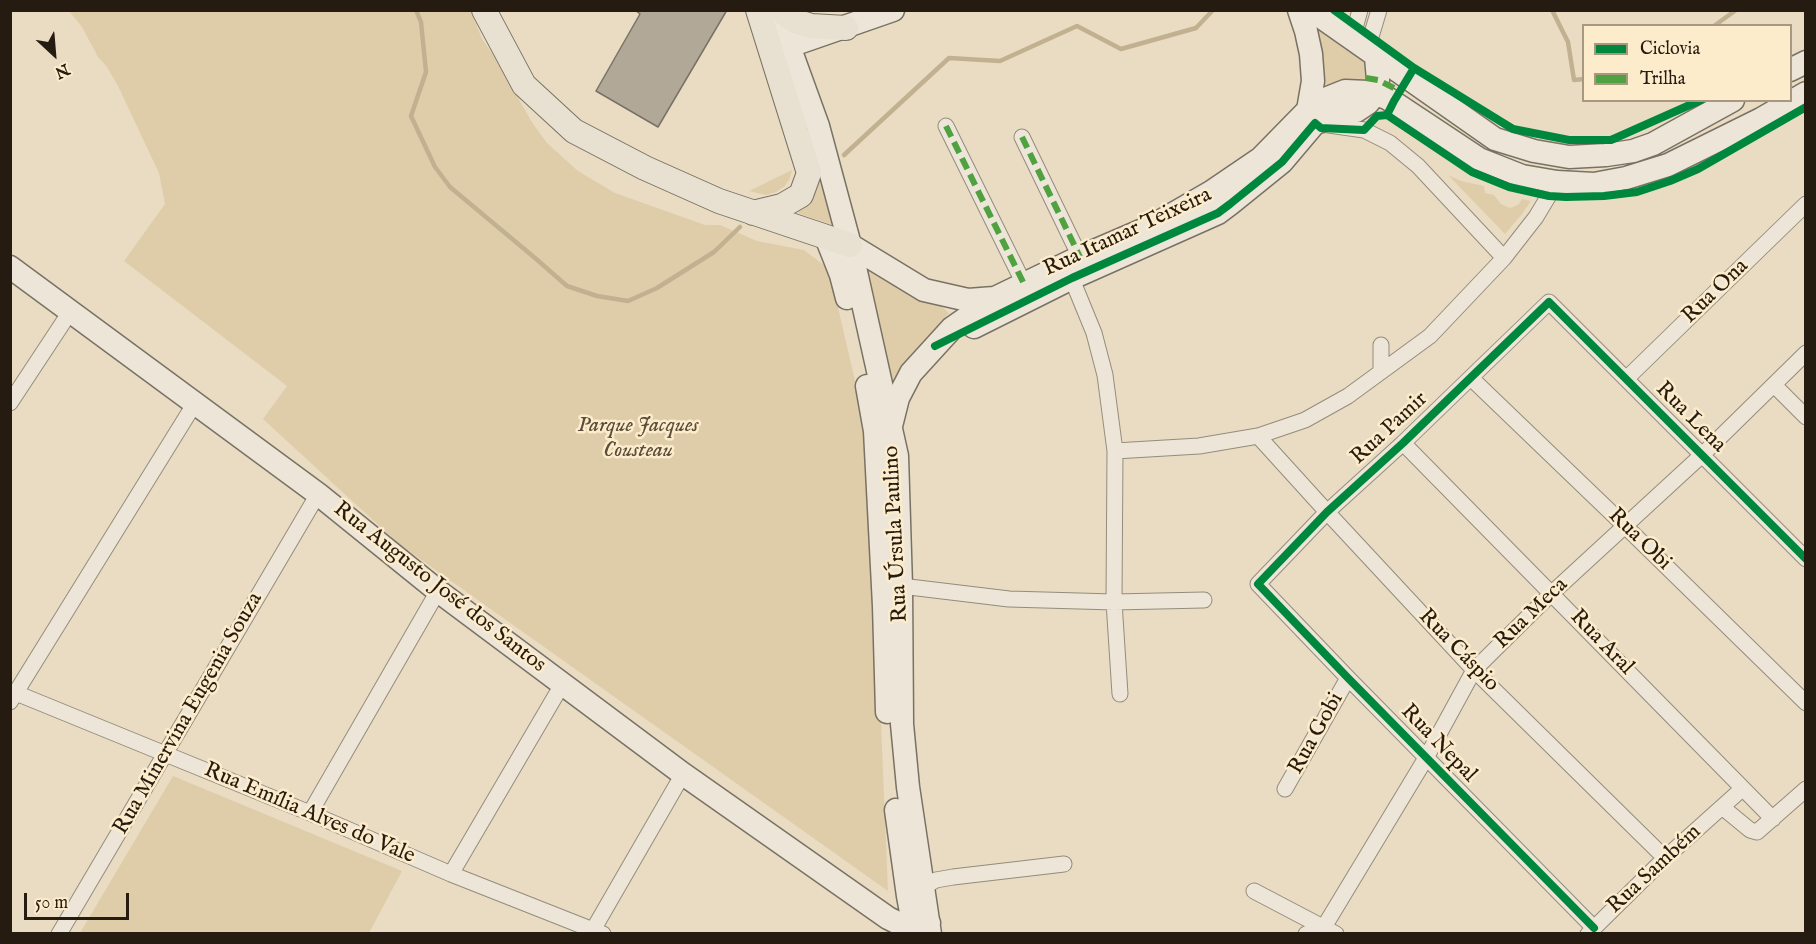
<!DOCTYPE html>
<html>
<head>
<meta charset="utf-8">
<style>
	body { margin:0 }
	#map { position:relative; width:1816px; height:944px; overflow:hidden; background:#e9dcc2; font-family:"IM FELL English",serif }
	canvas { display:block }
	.frame { position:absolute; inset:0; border:12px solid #251b10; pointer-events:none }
	.legend { position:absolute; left:1582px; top:24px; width:210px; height:78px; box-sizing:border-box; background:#fceccc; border:2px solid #a69881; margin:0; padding:8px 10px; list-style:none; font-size:18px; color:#251b10 }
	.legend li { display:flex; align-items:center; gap:12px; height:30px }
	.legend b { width:30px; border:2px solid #a69881 }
	.north { position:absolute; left:24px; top:24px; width:60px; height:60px; -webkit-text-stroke:4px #fceccc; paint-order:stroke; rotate:154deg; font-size:16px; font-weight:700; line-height:24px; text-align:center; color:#251b10 }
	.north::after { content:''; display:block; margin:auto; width:21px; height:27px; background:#251b10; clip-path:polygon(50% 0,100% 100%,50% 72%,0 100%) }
	.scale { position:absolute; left:24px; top:893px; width:105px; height:27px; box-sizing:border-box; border:3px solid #251b10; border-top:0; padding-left:8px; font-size:18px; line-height:21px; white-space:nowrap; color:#251b10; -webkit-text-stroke:4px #fceccc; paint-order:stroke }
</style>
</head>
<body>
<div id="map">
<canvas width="1816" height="944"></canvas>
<div class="frame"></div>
<ul class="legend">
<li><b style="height:8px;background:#00873e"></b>Ciclovia</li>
<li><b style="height:8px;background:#50a13f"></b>Trilha</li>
</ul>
<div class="north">N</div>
<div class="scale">50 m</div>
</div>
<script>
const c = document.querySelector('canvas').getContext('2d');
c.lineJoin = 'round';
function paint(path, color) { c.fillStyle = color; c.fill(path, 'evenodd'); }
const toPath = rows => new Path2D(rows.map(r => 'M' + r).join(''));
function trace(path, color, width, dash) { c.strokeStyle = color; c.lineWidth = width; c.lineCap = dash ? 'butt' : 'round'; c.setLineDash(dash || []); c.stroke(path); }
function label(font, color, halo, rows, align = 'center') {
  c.font = font + ' "IM FELL English",serif'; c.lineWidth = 5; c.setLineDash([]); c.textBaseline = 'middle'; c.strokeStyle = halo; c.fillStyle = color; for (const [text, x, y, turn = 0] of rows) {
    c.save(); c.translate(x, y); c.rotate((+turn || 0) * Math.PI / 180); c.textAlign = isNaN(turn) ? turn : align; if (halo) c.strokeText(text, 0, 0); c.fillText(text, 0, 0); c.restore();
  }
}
paint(toPath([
	[69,11,471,11,482,39,494,56,533,124,547,143,578,171,615,193,705,225,720,225,757,241,804,250,829,269,866,428,881,579,881,724,888,891,399,544,263,419,287,386,124,261,165,204,159,173,118,86,107,67,98,57,82,27],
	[1313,24,1371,64,1367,85,1317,96],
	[792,170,790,178,785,186,776,192,766,195,749,191],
	[1448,175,1461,181,1484,186,1485,193,1494,195,1501,204,1510,208,1518,205,1522,199,1531,201,1522,214,1505,234],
	[818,178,836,226,797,213,811,199],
	[860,263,941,306,949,313,917,349,888,389],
	[173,776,402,871,369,933,80,933]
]), '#dfcdaa');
trace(toPath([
	[416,10,421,22,426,72,411,116,435,167,450,187,535,258,567,286,597,296,628,301,657,288,714,252,740,227],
	[1552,10,1568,42,1574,80,1584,79],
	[1714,26,1736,10],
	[844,155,949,58,1000,61,1077,26,1121,49,1196,28,1213,10]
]), '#c2b190', 4.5);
const building = toPath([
	[635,10,727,10,658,127,596,91,640,14,635,10]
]);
paint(building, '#b1a897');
trace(building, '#797264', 1.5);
const street = toPath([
	[1352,39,1360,10],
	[1367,50,1379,10],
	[1322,124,1364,130,1390,143,1418,166,1504,258],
	[946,126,1024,284],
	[1022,137,1080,257],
	[1069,272,1094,333,1105,375,1115,451,1114,602,1120,694],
	[1381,372,1381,345],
	[1471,378,1625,526,1806,703],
	[1626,379,1806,204],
	[1774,385,1806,417],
	[10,403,70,312],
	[1258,436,1327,512,1474,670,1665,858],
	[1403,443,1773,819],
	[1115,451,1199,446,1258,436,1305,420,1348,396,1430,336,1504,258,1536,217,1557,182],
	[901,586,1009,599,1114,602,1204,600],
	[16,693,310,813,451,874,603,934],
	[10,702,195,403],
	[1285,789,1348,678],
	[1722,807,1750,830,1757,832,1806,789],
	[310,813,438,591],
	[451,874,563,683],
	[924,887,936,880,953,877,1064,864],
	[1254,891,1336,934],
	[1594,928,1348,678,1258,584,1327,512,1403,443,1549,302,1806,559],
	[593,930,683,774],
	[59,934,318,494],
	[1306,934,1324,927,1426,758,1474,670,1552,593,1702,455,1806,353],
	[1588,934,1665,858,1742,789]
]);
const secondary = toPath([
	[763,10,789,46,818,126,850,245,897,456,901,586,902,724,908,787,930,934],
	[1299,10,1306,31,1311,54,1313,81,1308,110],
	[1311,10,1495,139,1534,151,1569,157,1606,155,1633,151,1653,144,1733,100],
	[775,51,893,10],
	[1790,70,1806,62],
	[826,237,841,275,847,298],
	[850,245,924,290,968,300,994,298],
	[10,267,318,494,438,591,683,774,888,918,902,925,914,926,929,923],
	[974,327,1072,278,1218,213,1230,204,1282,162,1315,123,1356,111,1368,103,1375,94,1378,80,1376,57],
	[867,386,875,431,884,606,887,712],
	[891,426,898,398,911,373,952,328,995,298,1080,257,1152,226,1211,192,1261,158,1308,110,1325,99,1345,91,1368,92,1387,98,1479,159,1522,176,1557,182,1594,184,1626,178,1668,165,1761,119,1806,93],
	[896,810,908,896,915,934]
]);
const primary = toPath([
	[484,10,524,85,574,131,645,168,719,201,850,245],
	[780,10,795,21,811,26,846,28],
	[753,213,782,206,801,195,809,173,758,10]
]);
trace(street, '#948c7c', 17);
trace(secondary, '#797264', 25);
trace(primary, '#797264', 26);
trace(street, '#ece5d8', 15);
trace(secondary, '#ece5d8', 22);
trace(primary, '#e8e1d1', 24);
trace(toPath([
	[1366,78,1378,80,1400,91],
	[946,126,1024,284],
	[1022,137,1080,257]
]), '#50a13f', 6, [12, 6]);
trace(toPath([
	[1334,10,1414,68,1513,129,1569,140,1611,140,1701,100],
	[1414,68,1394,101,1387,115,1472,172,1509,187,1549,196,1566,197,1604,196,1637,192,1670,181,1698,169,1806,107],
	[935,346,1072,278,1218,213,1230,204,1282,162,1315,123,1321,128,1364,130,1377,116,1387,115],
	[1594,928,1348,678,1258,584,1327,512,1403,443,1549,302,1806,559]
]), '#00873e', 8);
label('22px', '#251b10', '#fceccc', [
	["Rua Itamar Teixeira",1128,233,-25],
	["Rua Ona",1716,292,-44],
	["Rua Lena",1690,418,45],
	["Rua Pamir",1390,429,-43],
	["Rua Úrsula Paulino",897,534,-93],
	["Rua Obi",1639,540,44],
	["Rua Augusto José dos Santos",439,588,38],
	["Rua Meca",1532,614,-44],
	["Rua Aral",1601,643,46],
	["Rua Cáspio",1458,651,46],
	["Rua Minervina Eugenia Souza",189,714,-60],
	["Rua Gobi",1317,734,-61],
	["Rua Nepal",1438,744,46],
	["Rua Emília Alves do Vale",309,814,23],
	["Rua Sambém",1655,870,-43]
]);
label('italic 22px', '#5a4d38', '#fceccc', [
	["Parque Jacques",638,426],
	["Cousteau",638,451]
]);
</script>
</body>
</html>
